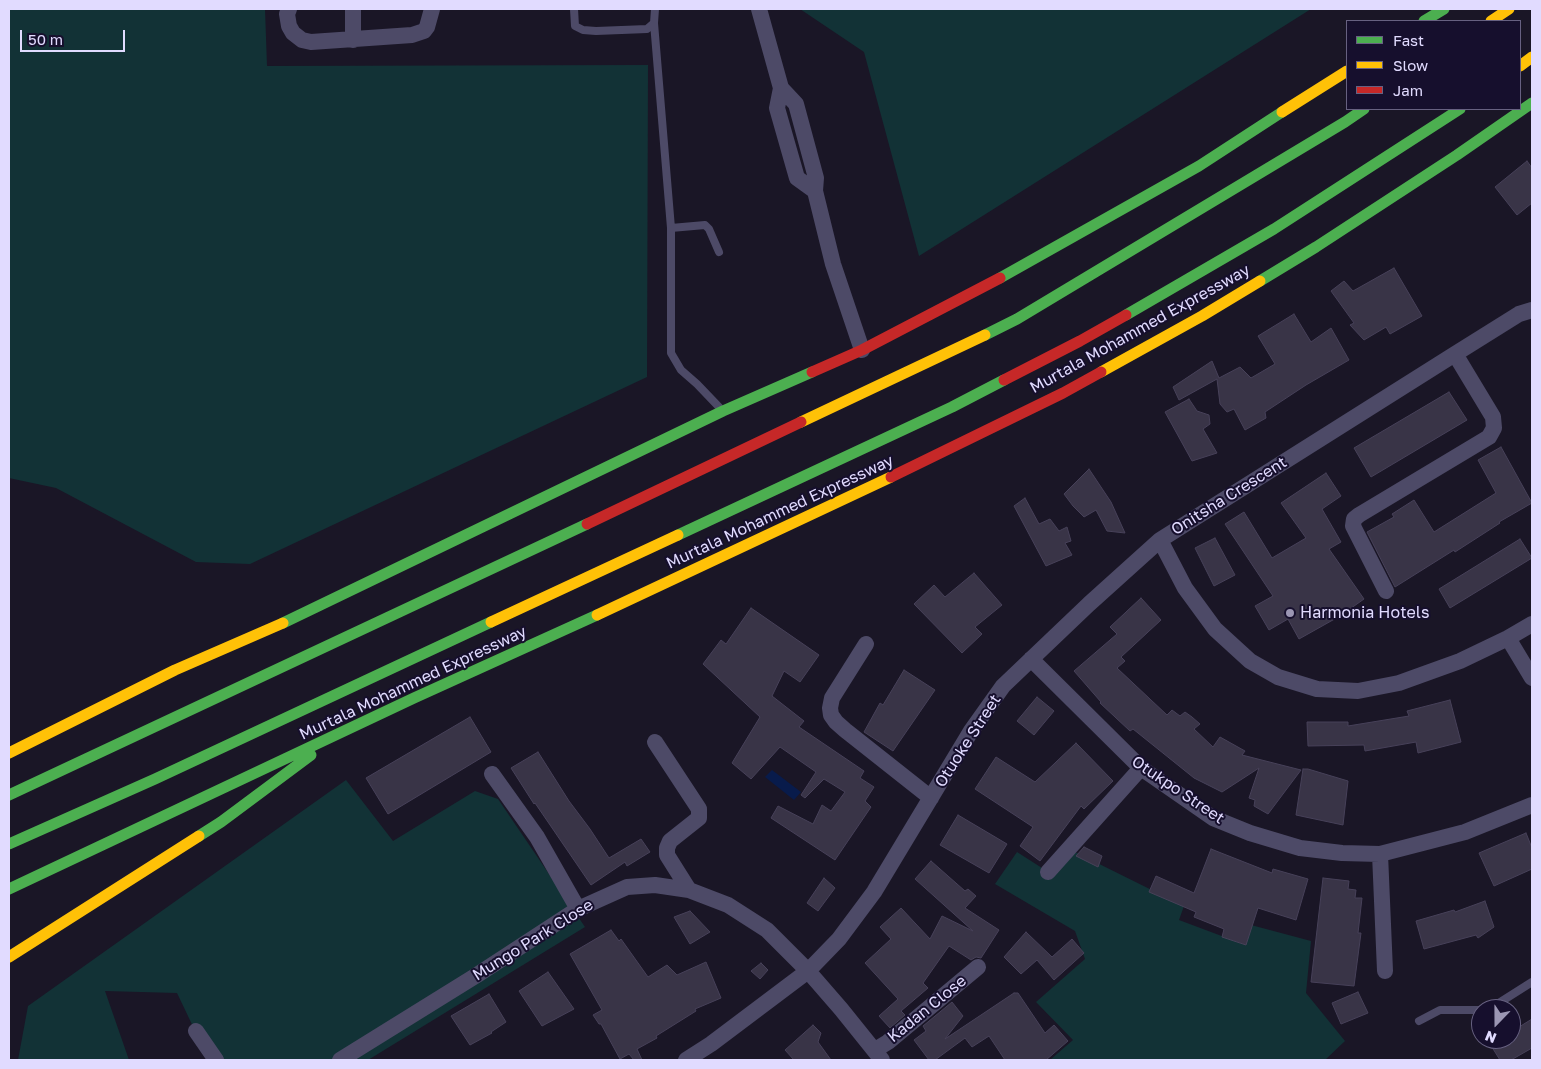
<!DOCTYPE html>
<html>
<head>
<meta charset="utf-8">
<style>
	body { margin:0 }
	#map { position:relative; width:1541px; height:1069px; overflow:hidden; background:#1a1626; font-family:"Golos Text",sans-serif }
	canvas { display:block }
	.frame { position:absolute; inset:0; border:10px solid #e1dbff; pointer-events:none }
	.legend { position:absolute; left:1346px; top:20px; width:175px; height:90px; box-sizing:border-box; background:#160f2d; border:1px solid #676181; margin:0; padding:6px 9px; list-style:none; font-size:15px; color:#e1dbff }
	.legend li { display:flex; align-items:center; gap:10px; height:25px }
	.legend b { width:25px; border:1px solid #676181 }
	.north { position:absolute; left:1471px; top:999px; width:50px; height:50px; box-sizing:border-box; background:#160f2d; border:1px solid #676181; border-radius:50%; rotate:202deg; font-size:14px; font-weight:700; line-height:20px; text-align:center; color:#e1dbff }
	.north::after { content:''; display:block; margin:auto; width:18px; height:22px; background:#9b96b3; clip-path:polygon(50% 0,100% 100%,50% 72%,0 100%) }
	.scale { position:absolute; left:20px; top:30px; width:105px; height:22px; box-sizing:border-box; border:2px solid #e1dbff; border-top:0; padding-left:6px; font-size:15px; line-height:18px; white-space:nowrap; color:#e1dbff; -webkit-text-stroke:4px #160f2d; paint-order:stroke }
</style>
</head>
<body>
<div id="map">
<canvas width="1541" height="1069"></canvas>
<div class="frame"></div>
<ul class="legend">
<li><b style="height:6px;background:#4caf50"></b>Fast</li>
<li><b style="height:6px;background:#ffc107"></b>Slow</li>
<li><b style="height:6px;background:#c62828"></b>Jam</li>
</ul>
<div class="north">N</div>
<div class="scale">50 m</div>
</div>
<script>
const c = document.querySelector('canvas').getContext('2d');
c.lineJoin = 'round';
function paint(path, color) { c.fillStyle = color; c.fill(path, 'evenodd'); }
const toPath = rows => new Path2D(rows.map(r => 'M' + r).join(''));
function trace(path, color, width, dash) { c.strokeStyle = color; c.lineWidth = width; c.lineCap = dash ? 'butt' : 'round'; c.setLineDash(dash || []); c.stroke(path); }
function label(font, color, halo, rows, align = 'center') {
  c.font = font + ' "Golos Text",sans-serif'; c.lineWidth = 4; c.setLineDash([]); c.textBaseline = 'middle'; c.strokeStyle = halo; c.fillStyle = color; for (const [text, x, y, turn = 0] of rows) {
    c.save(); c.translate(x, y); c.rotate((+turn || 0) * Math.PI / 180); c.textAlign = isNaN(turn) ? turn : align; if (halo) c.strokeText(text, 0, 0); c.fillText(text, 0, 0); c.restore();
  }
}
paint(toPath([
	[9,9,265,9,267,66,648,65,647,377,250,564,196,562,56,488,9,478],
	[800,9,1311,9,919,256,864,52],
	[346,780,393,841,475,791,498,799,585,927,368,1060,209,1060,177,993,105,991,129,1060,18,1060,28,1006],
	[1071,850,1184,906,1179,920,1243,944,1251,925,1311,941,1306,993,1345,1041,1325,1060,1050,1060,1073,1040,1036,1002,1085,959,1075,931,995,884,1017,852,1042,868]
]), '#123236');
paint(toPath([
	[772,770,801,792,794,800,765,777]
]), '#081b4b');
const building = toPath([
	[1527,161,1532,168,1532,203,1517,215,1495,187,1527,161],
	[1394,268,1422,316,1390,334,1386,327,1364,340,1350,325,1354,323,1331,291,1344,281,1353,291,1394,268],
	[1294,314,1311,342,1331,328,1349,360,1306,385,1265,412,1266,418,1245,430,1234,409,1227,412,1220,404,1217,379,1179,400,1173,387,1212,361,1219,378,1240,367,1251,378,1275,364,1258,336,1294,314],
	[1449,392,1467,420,1371,477,1354,448,1449,392],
	[1189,399,1197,411,1209,415,1210,424,1203,429,1217,453,1192,461,1165,412,1189,399],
	[1501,447,1532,503,1499,522,1500,523,1455,552,1454,550,1395,587,1367,532,1394,517,1392,514,1414,500,1434,532,1496,493,1478,460,1501,447],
	[1089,469,1111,502,1125,533,1107,531,1096,510,1084,517,1073,506,1064,494,1089,469],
	[1326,473,1341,496,1322,509,1341,542,1329,549,1364,599,1340,616,1299,639,1288,619,1269,630,1255,606,1273,596,1225,524,1244,512,1272,558,1306,538,1281,503,1326,473],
	[1025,498,1039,524,1050,519,1059,531,1067,527,1071,541,1065,543,1072,555,1046,566,1014,506,1025,498],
	[1215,538,1235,575,1214,586,1195,548,1215,538],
	[1520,539,1532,558,1450,608,1439,589,1520,539],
	[974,573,1002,605,975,627,982,634,962,653,914,604,934,585,945,597,974,573],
	[1141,598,1161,620,1121,657,1125,661,1117,668,1167,715,1172,710,1180,716,1185,712,1192,717,1200,724,1194,729,1213,747,1220,737,1245,751,1242,755,1301,770,1268,814,1254,806,1255,800,1249,798,1259,768,1222,792,1194,778,1133,729,1130,731,1100,703,1101,702,1074,671,1117,634,1110,627,1141,598],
	[751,608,819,655,800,682,784,671,772,696,804,721,799,727,864,771,860,778,874,787,865,801,871,807,835,860,771,818,778,806,813,824,822,805,831,811,845,792,824,779,805,798,801,795,816,772,780,747,751,779,732,763,760,717,703,664,721,640,726,644,751,608],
	[904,670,935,690,893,751,864,732,880,703,883,705,904,670],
	[1037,697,1054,711,1034,735,1017,721,1037,697],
	[1450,700,1461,742,1418,753,1416,742,1365,751,1364,745,1308,746,1307,722,1348,722,1348,726,1409,716,1407,711,1450,700],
	[470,717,491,752,388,814,366,778,470,717],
	[1076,743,1113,781,1084,809,1081,806,1040,861,1020,846,1033,827,975,789,996,757,1035,782,1076,743],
	[538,752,569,801,590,829,609,858,641,839,650,852,627,866,625,862,591,885,535,803,534,804,511,768,538,752],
	[1303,769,1308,769,1348,781,1343,825,1296,815,1303,769],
	[958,815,1007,844,989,873,940,845,958,815],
	[1526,833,1532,848,1532,869,1494,886,1479,853,1526,833],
	[1084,847,1102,856,1098,867,1076,856,1084,847],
	[1211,849,1272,873,1273,869,1308,879,1296,920,1258,908,1246,945,1222,937,1224,929,1194,917,1196,912,1149,892,1156,876,1194,893,1211,849],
	[931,861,965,891,968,889,976,896,965,908,999,930,981,958,976,957,971,960,949,946,923,983,928,988,901,1011,905,1015,890,1028,879,1016,898,999,865,963,891,939,880,927,901,908,930,939,942,916,973,931,915,879,931,861],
	[824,878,835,888,818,911,807,903,824,878],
	[1323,878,1349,881,1348,889,1356,890,1355,898,1362,898,1358,933,1361,933,1354,986,1311,982,1323,878],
	[1485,901,1494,927,1478,938,1476,935,1424,949,1416,921,1454,910,1455,912,1485,901],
	[690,911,710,932,690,944,674,917,690,911],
	[611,930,619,941,621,939,648,977,667,965,677,975,706,962,721,998,695,1009,696,1011,656,1036,657,1038,637,1049,642,1060,634,1060,629,1054,620,1059,601,1024,599,1024,593,1015,602,1010,570,954,611,930],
	[1026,932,1052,957,1072,939,1084,953,1054,980,1037,960,1021,974,1004,957,1026,932],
	[761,963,768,970,760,979,751,971,761,963],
	[548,972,574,1009,542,1026,519,991,548,972],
	[1358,992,1368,1013,1341,1024,1332,1003,1358,992],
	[1014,993,1018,993,1045,1033,1054,1025,1068,1041,1046,1060,1005,1060,989,1036,972,1047,965,1038,935,1060,929,1060,914,1040,926,1031,923,1026,952,1002,963,1016,945,1039,1014,993],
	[489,994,506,1022,491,1032,492,1033,470,1045,451,1016,489,994],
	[1532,1019,1532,1048,1511,1060,1500,1060,1490,1044,1499,1039,1511,1039,1511,1032,1532,1019],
	[813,1025,821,1033,818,1042,831,1060,794,1060,785,1050,813,1025]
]);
paint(building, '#393447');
trace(building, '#474159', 1);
trace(toPath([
	[574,9,575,26,583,30,596,31,647,29,654,23,655,9],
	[654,23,671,228,671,353,681,370,697,384,719,407],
	[671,228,705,225,709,229,719,252],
	[1486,1009,1491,1008,1532,982],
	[1419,1021,1440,1010,1481,1010]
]), '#4d4a67', 8);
trace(toPath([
	[289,9,287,14,289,26,293,33,302,40,311,42,412,35,424,31,427,27,432,9],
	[759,9,781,88,777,108,797,178,815,191],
	[353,40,353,9],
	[781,88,796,104,816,178,815,191,833,264,862,350],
	[1532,310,1519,314,1455,354,1160,540,1185,588,1215,629,1250,661,1278,677,1317,689,1358,691,1399,683,1460,661,1508,638,1532,624],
	[1386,591,1353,526,1354,519,1359,515,1489,437,1494,428,1493,417,1455,354],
	[1508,638,1532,678],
	[866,644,832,698,830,708,831,715,836,722,845,730,931,798],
	[1031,659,1141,768,1213,818,1250,833,1300,848,1342,853,1380,854,1465,832,1532,805],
	[655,742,699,809,699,818,670,841,667,848,667,855,689,890],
	[492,774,537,837,578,909],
	[1380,854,1385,971],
	[1048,872,1141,768],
	[196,1031,216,1060],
	[875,1050,888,1042,978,967],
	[340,1060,477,975,578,909,627,887,655,885,689,890,728,905,767,930,808,971,841,1009,882,1060],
	[686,1060,711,1044,808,971,839,939,874,892,971,731,1003,686,1089,604,1160,540]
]), '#4d4a67', 16);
trace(toPath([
	[1424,21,1444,9],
	[1000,278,1199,166,1282,112],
	[1260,281,1316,247,1457,155,1532,103],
	[1126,315,1274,229,1460,109],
	[985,335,1017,319,1345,122,1364,109],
	[678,535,952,407,1004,380],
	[283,623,723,411,812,372],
	[9,795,587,524],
	[199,836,221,822,311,755],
	[9,844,155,779,491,622],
	[9,889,414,698,597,615]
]), '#4caf50', 11);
trace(toPath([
	[1491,21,1509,9],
	[1520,66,1532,57],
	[1282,112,1347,71],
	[1101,372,1202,316,1260,281],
	[801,422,985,335],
	[597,615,891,477],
	[491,622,678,535],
	[9,753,175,670,283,623],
	[9,957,199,836]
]), '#ffc107', 11);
trace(toPath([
	[812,372,862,350,1000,278],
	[1004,380,1080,341,1126,315],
	[891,477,1063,393,1101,372],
	[587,524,801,422]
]), '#c62828', 11);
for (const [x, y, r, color] of [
	[1290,613,5,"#9b96b3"]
]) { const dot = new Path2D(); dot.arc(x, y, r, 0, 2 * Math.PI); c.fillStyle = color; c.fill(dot); trace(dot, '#160f2d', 2); }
label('16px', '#e1dbff', '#160f2d', [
	["Murtala Mohammed Expressway",1140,329,-29],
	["Onitsha Crescent",1229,496,-32],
	["Murtala Mohammed Expressway",780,512,-25],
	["Murtala Mohammed Expressway",413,683,-25],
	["Otuoke Street",968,741,-57],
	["Otukpo Street",1178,790,34],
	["Mungo Park Close",533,940,-32],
	["Kadan Close",927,1009,-39]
]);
label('16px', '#e1dbff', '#160f2d', [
	["Harmonia Hotels",1300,613]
], 'left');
</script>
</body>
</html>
